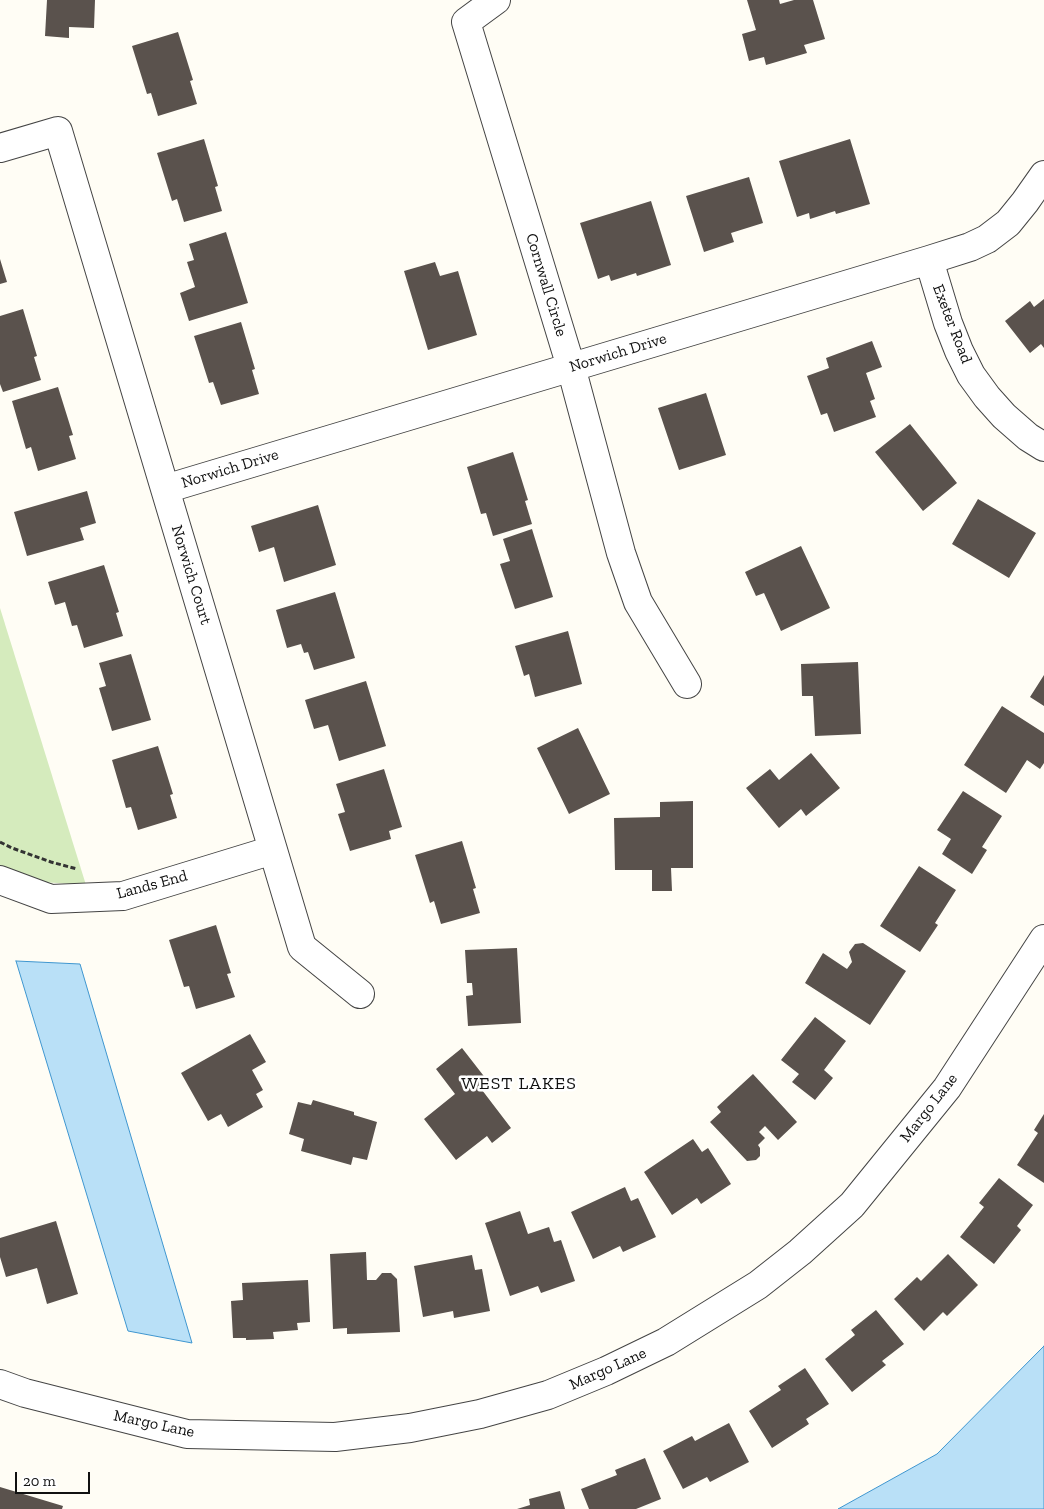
<!DOCTYPE html>
<html>
<head>
<meta charset="utf-8">
<style>
	body { margin:0 }
	#map { position:relative; width:1044px; height:1509px; overflow:hidden; background:#fffdf5; font-family:"Zilla Slab",serif }
	canvas { display:block }
	.scale { position:absolute; left:15px; top:1472px; width:75px; height:22px; box-sizing:border-box; border:2px solid #111; border-top:0; padding-left:6px; font-size:15px; line-height:18px; white-space:nowrap; color:#111; -webkit-text-stroke:4px #fff; paint-order:stroke }
</style>
</head>
<body>
<div id="map">
<canvas width="1044" height="1509"></canvas>
<div class="scale">20 m</div>
</div>
<script>
const c = document.querySelector('canvas').getContext('2d');
c.lineJoin = 'round';
function paint(path, color) { c.fillStyle = color; c.fill(path, 'evenodd'); }
const toPath = rows => new Path2D(rows.map(r => 'M' + r).join(''));
function trace(path, color, width, dash) { c.strokeStyle = color; c.lineWidth = width; c.lineCap = dash ? 'butt' : 'round'; c.setLineDash(dash || []); c.stroke(path); }
function label(font, color, halo, rows, align = 'center') {
  c.font = font + ' "Zilla Slab",serif'; c.lineWidth = 5; c.setLineDash([]); c.textBaseline = 'middle'; c.strokeStyle = halo; c.fillStyle = color; for (const [text, x, y, turn = 0] of rows) {
    c.save(); c.translate(x, y); c.rotate((+turn || 0) * Math.PI / 180); c.textAlign = isNaN(turn) ? turn : align; if (halo) c.strokeText(text, 0, 0); c.fillText(text, 0, 0); c.restore();
  }
}
paint(toPath([
	[0,608,86,885,42,882,0,866]
]), '#d5ebbd');
const water = toPath([
	[16,961,80,964,192,1343,128,1331,16,961],
	[1044,1346,1044,1509,838,1509,937,1454,1044,1346]
]);
paint(water, '#b9e0f7');
trace(water, '#3f96cf', 1);
paint(toPath([
	[47,0,95,0,94,28,69,27,69,38,45,36],
	[747,0,779,0,780,4,794,0,813,0,825,39,804,45,807,53,766,65,764,57,749,61,742,34,756,30],
	[178,32,193,80,190,81,197,104,158,116,151,93,147,94,132,46],
	[204,139,218,186,215,187,222,211,184,222,177,199,172,201,157,153],
	[850,139,870,204,836,214,835,211,810,219,809,213,797,217,779,161],
	[749,177,763,223,731,233,734,242,704,252,686,196],
	[651,201,671,265,637,276,636,273,611,281,609,275,598,279,580,223],
	[226,232,248,303,189,321,180,293,195,287,187,262,194,260,189,244],
	[0,259,7,282,0,284],
	[435,262,440,276,458,271,477,335,428,350,404,271],
	[1044,299,1044,348,1041,344,1030,353,1005,321,1030,301,1034,307],
	[23,309,37,356,34,357,41,380,3,392,0,384,0,316],
	[241,322,255,369,252,370,259,394,221,405,213,382,209,383,194,336],
	[872,341,882,367,866,373,875,399,870,401,876,417,834,432,827,413,821,415,807,376,829,368,826,358],
	[58,387,73,435,69,436,76,459,38,471,31,447,26,449,12,401],
	[706,393,726,455,679,470,658,408],
	[910,424,957,483,923,511,875,452],
	[513,452,528,500,525,501,532,524,493,536,486,513,481,514,467,467],
	[87,491,96,523,80,528,84,540,27,556,14,512],
	[978,499,1036,533,1009,578,952,544],
	[318,505,336,565,284,582,274,547,259,552,251,526],
	[532,529,553,597,515,609,500,564,510,561,503,539],
	[801,546,830,608,781,631,764,593,756,596,745,572],
	[104,565,119,612,116,613,123,636,84,648,77,625,72,626,65,602,55,605,48,582],
	[335,592,355,658,314,670,308,652,304,653,301,644,287,648,276,610],
	[568,631,582,684,535,697,529,674,524,676,515,646],
	[131,654,151,720,112,731,99,688,106,686,99,663],
	[858,662,861,734,815,736,813,696,802,696,801,664],
	[1044,675,1044,706,1030,697],
	[366,681,386,746,339,761,328,725,314,729,305,700],
	[1002,706,1044,733,1044,763,1040,769,1027,760,1006,793,964,765],
	[578,728,610,794,569,814,537,748],
	[158,746,173,794,170,795,177,818,138,830,131,807,126,808,112,760],
	[811,753,840,788,806,816,801,809,779,828,746,788,770,769,779,780],
	[384,769,402,827,389,831,391,839,350,851,338,814,345,812,336,784],
	[963,791,1002,816,982,847,987,850,972,874,942,854,951,839,937,830],
	[693,801,693,868,671,868,672,891,652,891,652,870,615,870,614,818,660,817,660,802],
	[462,841,476,888,473,889,480,913,441,924,434,901,430,903,415,855],
	[919,866,956,890,935,923,938,925,920,952,880,926],
	[216,925,231,973,227,974,235,997,196,1009,189,986,184,987,169,940],
	[863,943,906,971,870,1025,805,983,823,953,847,969,852,962,849,952,855,944],
	[517,948,521,1023,468,1026,466,996,473,995,472,983,467,983,465,950],
	[815,1017,846,1041,824,1070,833,1078,815,1100,792,1082,799,1074,781,1060],
	[250,1034,266,1062,252,1070,263,1090,256,1094,263,1107,228,1127,221,1114,208,1121,181,1073],
	[462,1048,490,1084,482,1090,511,1128,492,1143,487,1136,456,1160,424,1119,455,1094,436,1069],
	[753,1074,797,1122,778,1140,765,1126,759,1132,765,1138,758,1145,760,1148,760,1156,756,1160,747,1161,710,1122,721,1112,717,1107],
	[313,1100,354,1112,354,1115,377,1122,367,1160,353,1157,351,1165,301,1151,304,1139,289,1134,298,1102,311,1105],
	[1044,1114,1044,1183,1017,1165,1038,1133,1034,1130],
	[693,1139,702,1152,708,1148,731,1184,701,1204,697,1198,672,1215,644,1172],
	[999,1178,1033,1205,1017,1226,1021,1230,994,1264,960,1237,984,1207,979,1203],
	[625,1187,631,1201,638,1198,656,1237,623,1252,620,1246,593,1259,571,1212],
	[520,1211,528,1234,549,1227,554,1242,561,1240,575,1281,541,1293,538,1286,510,1296,485,1223],
	[56,1221,78,1294,47,1304,37,1268,6,1277,0,1257,0,1238],
	[366,1252,367,1280,376,1280,382,1273,391,1273,397,1279,400,1332,347,1334,347,1328,333,1329,330,1254],
	[948,1254,978,1285,947,1316,943,1312,924,1331,894,1299,917,1277,921,1281],
	[472,1255,475,1270,482,1269,490,1311,454,1318,453,1311,423,1317,414,1266],
	[308,1280,310,1322,297,1323,298,1330,273,1332,274,1339,246,1340,246,1338,233,1338,231,1301,243,1300,242,1283],
	[876,1310,904,1344,882,1361,886,1365,852,1392,825,1359,855,1335,851,1330],
	[805,1368,829,1404,806,1419,809,1424,772,1448,749,1411,781,1390,778,1386],
	[729,1423,749,1462,710,1482,707,1477,683,1489,663,1451,692,1436,695,1441],
	[645,1458,661,1499,636,1509,589,1509,581,1489,617,1475,615,1470],
	[0,1487,63,1506,62,1509,0,1509],
	[560,1491,565,1509,517,1509,530,1505,529,1499]
]), '#5a524d');
const minor = toPath([
	[496,0,466,22,571,367,621,553,638,602,687,684],
	[0,148,58,131,302,947,360,994],
	[929,260,948,323,959,351,971,375,987,397,1004,416,1028,437,1044,447],
	[165,489,929,260,970,247,987,239,1008,223,1025,202,1044,175],
	[0,880,51,899,123,896,273,850],
	[0,1384,25,1393,187,1434,335,1437,410,1428,480,1414,548,1395,606,1371,666,1342,758,1285,800,1252,852,1205,947,1088,1044,939]
]);
trace(minor, '#444', 30);
trace(toPath([
	[0,842,12,848,51,862,77,869]
]), '#333', 3, [5, 2.5]);
trace(minor, '#fff', 28);
label('16px', '#111', '#fff', [
	["Cornwall Circle",546,285,73],
	["Exeter Road",952,324,69],
	["Norwich Drive",618,353,-17],
	["Norwich Drive",230,469,-17],
	["Norwich Court",191,575,73],
	["Lands End",152,885,-15],
	["Margo Lane",929,1108,-52],
	["Margo Lane",608,1369,-24],
	["Margo Lane",154,1424,12]
]);
c.letterSpacing = '1px';
label('18px', '#111', '#fff', [
	["WEST LAKES",519,1084]
]);
c.letterSpacing = '0px';
</script>
</body>
</html>
